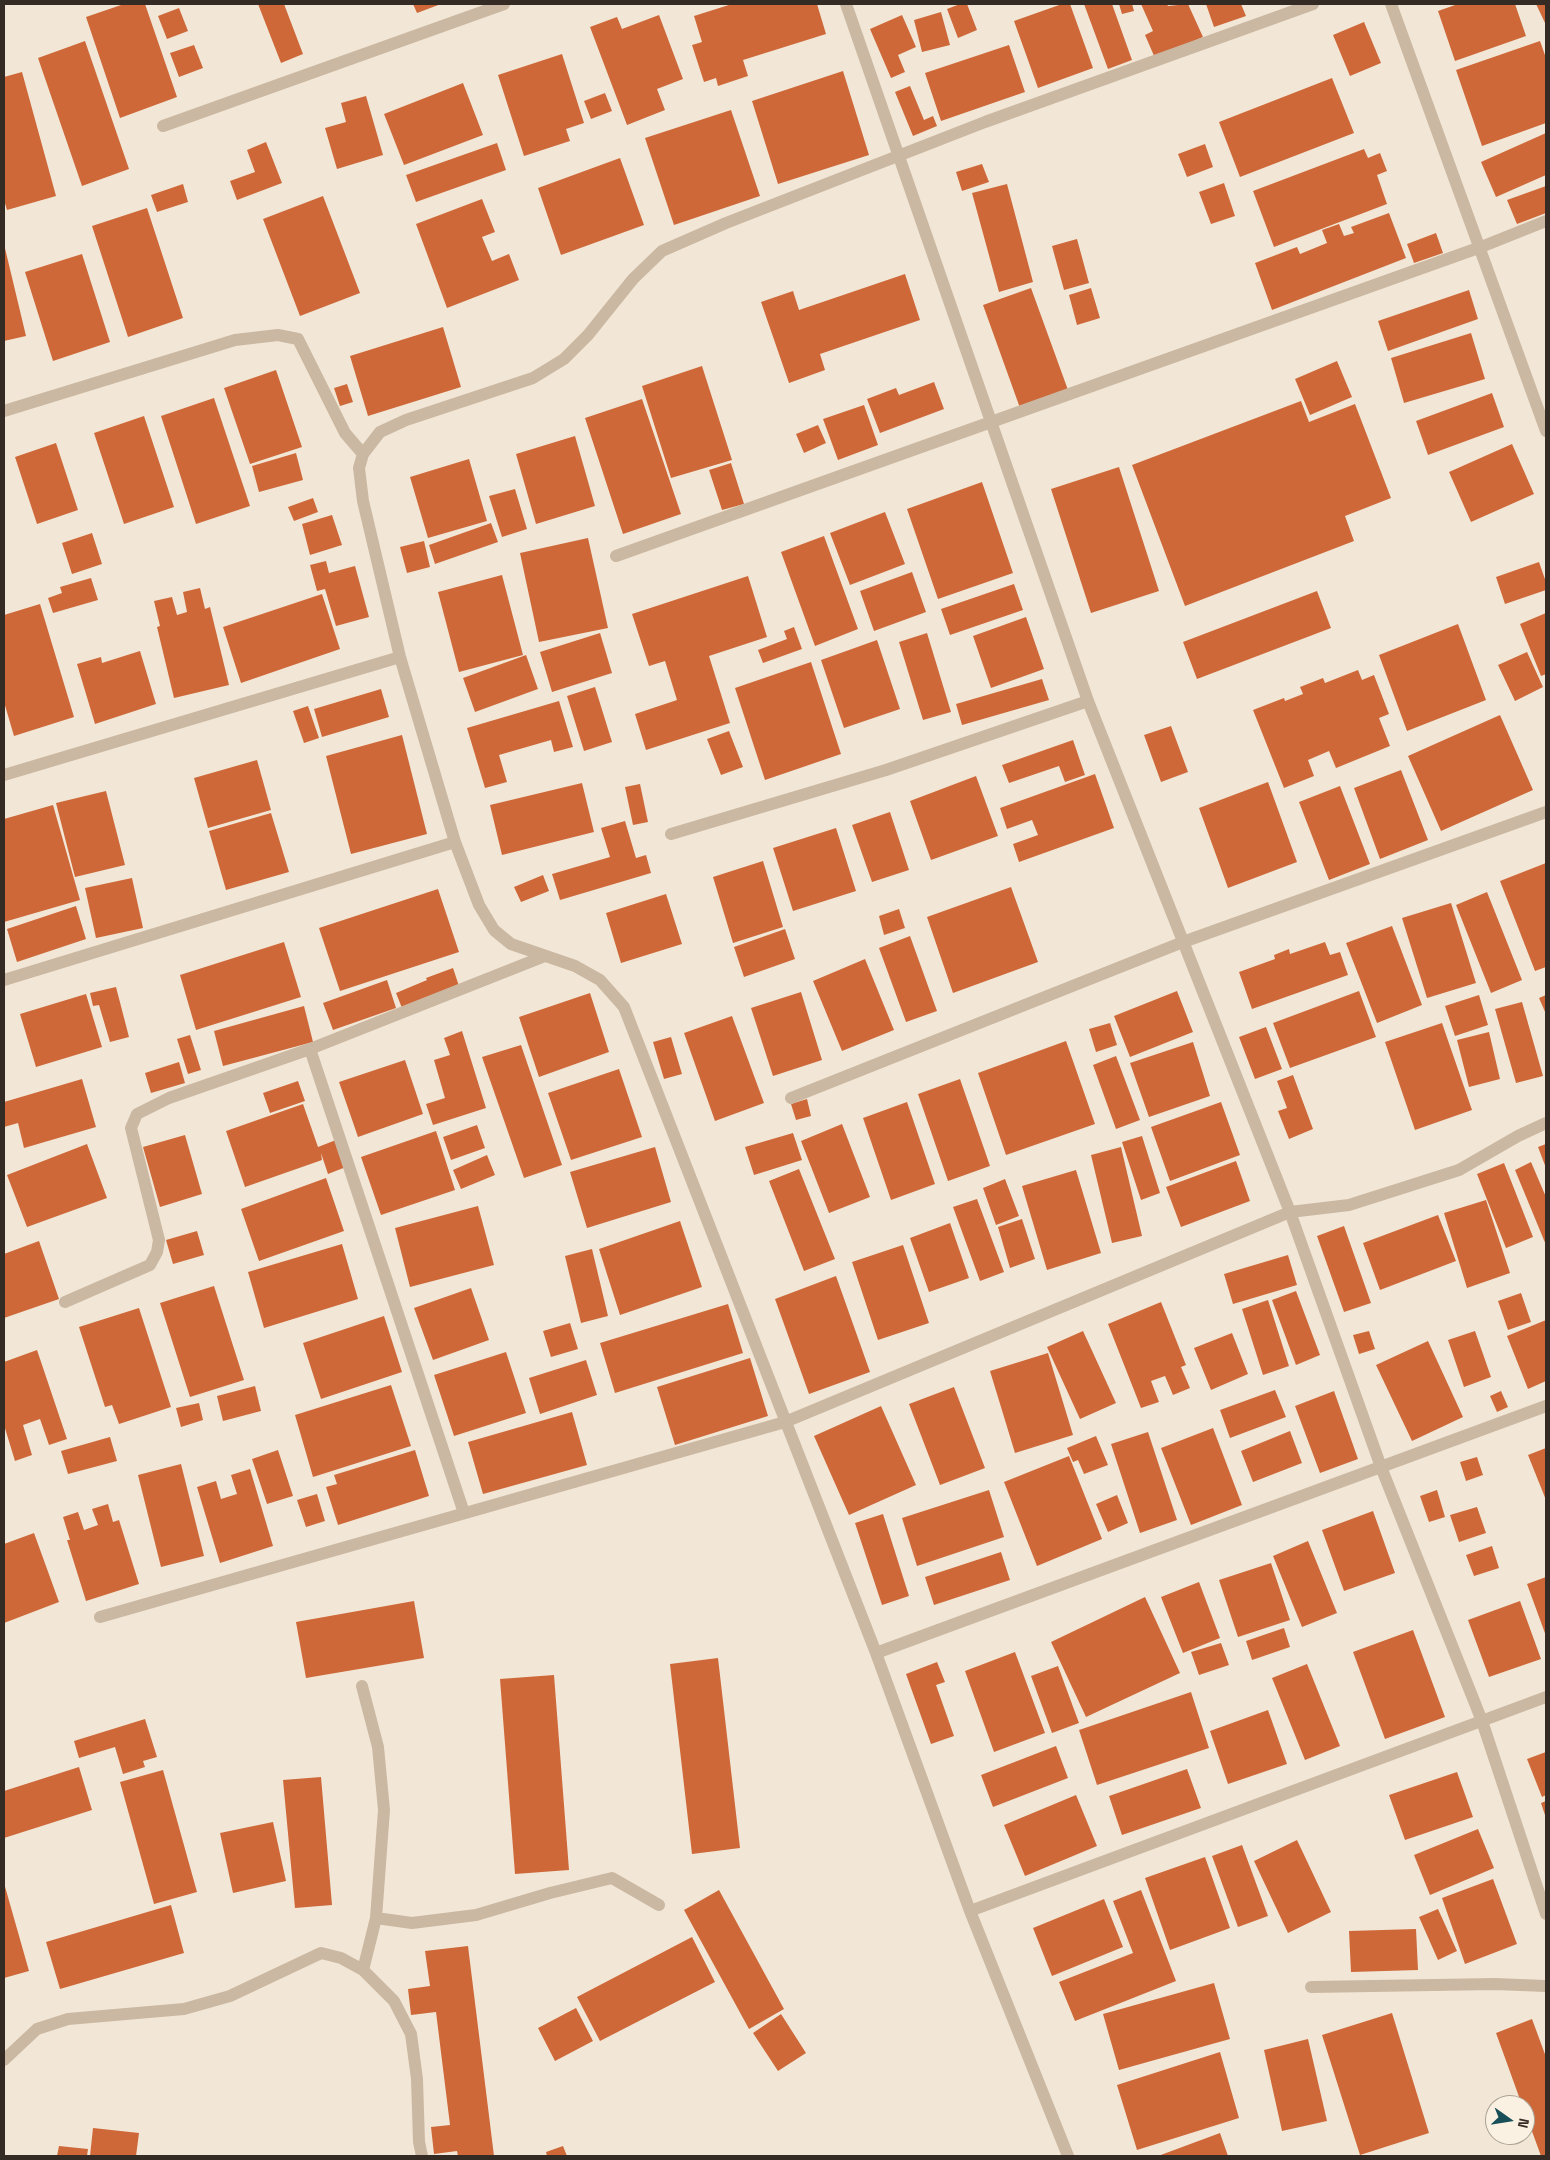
<!DOCTYPE html>
<html>
<head>
<meta charset="utf-8">
<style>
	body { margin:0 }
	#map { position:relative; width:1550px; height:2160px; overflow:hidden; background:#f2e7d6; font-family:"Space Grotesk",sans-serif }
	canvas { display:block }
	.frame { position:absolute; inset:0; border:5px solid #352b25; pointer-events:none }
	.north { position:absolute; left:1485px; top:2095px; width:50px; height:50px; box-sizing:border-box; background:#faf1e2; border:1px solid #aba296; border-radius:50%; rotate:103deg; font-size:14px; font-weight:700; line-height:20px; text-align:center; color:#352b25 }
	.north::after { content:''; display:block; margin:auto; width:18px; height:22px; background:#184f58; clip-path:polygon(50% 0,100% 100%,50% 72%,0 100%) }
</style>
</head>
<body>
<div id="map">
<canvas width="1550" height="2160"></canvas>
<div class="frame"></div>
<div class="north">N</div>
</div>
<script>
const c = document.querySelector('canvas').getContext('2d');
c.lineJoin = 'round';
function paint(path, color) { c.fillStyle = color; c.fill(path, 'evenodd'); }
const toPath = rows => new Path2D(rows.map(r => 'M' + r).join(''));
function trace(path, color, width, dash) { c.strokeStyle = color; c.lineWidth = width; c.lineCap = dash ? 'butt' : 'round'; c.setLineDash(dash || []); c.stroke(path); }
paint(toPath([
	[124,4,145,4,177,97,120,118,86,17],
	[258,4,284,4,303,54,281,63],
	[413,4,441,4,417,13],
	[732,4,817,4,826,34,743,60,748,76,718,86,716,78,704,82,692,45,702,42,694,16],
	[960,4,967,4,977,30,958,38,947,9],
	[1062,4,1070,4,1093,68,1038,88,1014,21],
	[1084,4,1112,4,1132,60,1108,69],
	[1119,4,1132,4,1134,11,1122,14],
	[1141,4,1167,4,1168,6,1188,4,1203,37,1155,58,1145,35,1153,31],
	[1206,4,1241,4,1246,16,1214,27],
	[1458,4,1515,4,1526,36,1455,61,1438,11],
	[1536,4,1546,4,1546,25],
	[179,8,188,31,167,39,158,16],
	[941,12,950,45,922,52,914,20],
	[659,15,683,79,657,89,665,110,627,125,590,27,617,17,622,29],
	[902,15,916,47,898,55,905,72,891,78,870,29],
	[1364,22,1381,63,1350,76,1333,35],
	[85,41,129,169,82,186,38,58],
	[1540,41,1546,58,1546,123,1482,146,1456,70],
	[194,45,203,68,179,77,170,53],
	[1009,45,1025,92,941,121,925,73],
	[562,54,584,123,566,129,570,141,524,156,498,75],
	[843,71,869,155,778,184,752,101],
	[22,72,56,196,7,210,4,200,4,77],
	[1332,78,1354,133,1240,177,1219,122],
	[463,83,483,135,404,165,384,114],
	[910,86,924,120,933,116,937,126,913,136,895,92],
	[605,93,612,111,591,119,584,101],
	[366,96,383,155,337,169,325,128,346,122,341,103],
	[731,110,760,196,674,225,645,138],
	[1546,133,1546,175,1496,197,1481,162],
	[266,142,282,183,237,200,230,181,255,172,247,150],
	[497,143,506,170,416,202,406,175],
	[1205,144,1213,167,1187,177,1178,154],
	[1364,149,1368,158,1380,153,1387,171,1377,175,1387,204,1274,247,1253,191],
	[620,158,644,225,561,255,538,188],
	[982,164,989,182,962,191,956,172],
	[1224,183,1235,216,1211,224,1199,192],
	[183,184,188,202,157,212,151,195],
	[1007,184,1033,282,999,292,972,193],
	[1546,186,1546,213,1517,224,1507,200],
	[323,196,360,293,300,316,263,219],
	[482,199,495,232,482,237,492,261,509,254,519,280,447,308,416,224],
	[147,208,183,318,128,337,92,226],
	[1389,213,1406,258,1272,310,1255,263,1297,247,1300,254,1327,243,1322,230,1339,224,1344,236,1354,233,1351,227],
	[1436,233,1443,253,1414,263,1407,244],
	[1077,239,1089,283,1064,290,1052,246],
	[4,244,26,336,4,341],
	[82,254,110,342,53,361,25,272],
	[905,274,920,320,820,354,825,370,789,383,761,302,793,291,799,310],
	[1031,288,1068,390,1020,408,983,305],
	[1091,288,1100,318,1077,325,1069,295],
	[1469,290,1478,319,1388,351,1378,321],
	[443,327,461,387,368,416,350,356],
	[1471,333,1485,379,1404,403,1391,358],
	[1337,361,1352,397,1310,415,1295,379],
	[702,366,732,460,671,478,642,386],
	[276,370,302,447,250,464,224,388],
	[934,382,944,409,880,433,867,399,896,388,899,395],
	[347,384,353,402,340,406,334,388],
	[1492,393,1504,427,1428,455,1416,421],
	[214,398,250,506,196,524,161,416],
	[642,399,681,514,623,534,585,418],
	[1301,401,1309,422,1355,404,1391,498,1345,516,1354,541,1185,606,1132,465],
	[864,405,878,445,838,460,823,419],
	[144,416,174,507,124,524,94,433],
	[818,425,826,443,804,453,796,434],
	[575,436,595,506,536,524,516,454],
	[56,443,78,510,37,524,15,457],
	[1512,444,1534,494,1471,522,1449,472],
	[296,453,303,480,259,492,252,466],
	[469,459,487,521,428,538,410,477],
	[731,463,744,504,722,510,709,470],
	[1119,467,1159,591,1091,613,1051,489],
	[982,482,1013,573,938,599,907,509],
	[515,489,527,529,502,537,489,496],
	[313,498,318,512,294,521,288,507],
	[885,512,905,564,850,585,830,533],
	[332,515,342,545,310,555,302,524],
	[491,523,498,542,435,564,429,545],
	[92,533,102,564,72,574,62,543],
	[824,536,858,629,815,646,781,552],
	[588,538,608,628,539,642,520,553],
	[424,541,430,567,407,573,400,547],
	[326,561,329,573,355,566,369,617,336,626,325,589,317,591,310,565],
	[1539,562,1546,582,1546,590,1505,604,1496,577],
	[912,572,926,612,874,631,860,591],
	[502,575,523,655,459,672,438,592],
	[748,576,767,637,709,656,730,723,646,750,635,714,677,700,665,661,649,666,632,614],
	[91,578,98,600,53,613,48,598,62,593,60,587],
	[1014,584,1023,610,950,635,941,609],
	[200,588,205,609,210,607,229,685,174,698,157,627,160,626,154,601,172,597,177,615,187,612,183,592],
	[1317,591,1331,628,1197,679,1183,642],
	[322,594,340,649,241,683,223,627],
	[40,604,74,717,14,736,4,702,4,615],
	[1546,613,1546,674,1541,676,1520,624],
	[1026,617,1044,669,991,688,973,636],
	[1458,624,1486,700,1407,731,1379,655],
	[794,627,802,649,763,663,758,650,787,639,784,631],
	[600,633,612,673,552,692,540,652],
	[927,633,951,712,923,720,899,642],
	[877,640,900,709,844,728,821,660],
	[140,651,156,704,95,724,77,664,101,657,102,663],
	[1527,652,1543,687,1515,701,1498,665],
	[526,655,538,689,475,712,463,678],
	[811,662,841,754,765,780,735,688],
	[1358,670,1362,680,1374,675,1389,714,1379,718,1390,746,1336,768,1329,751,1308,760,1314,776,1284,788,1253,710,1284,698,1285,701,1303,694,1300,687,1323,678,1325,683],
	[1042,679,1049,700,962,725,956,704],
	[595,687,612,742,584,751,567,696],
	[381,689,389,717,322,737,314,709],
	[559,701,573,747,554,752,551,740,499,755,507,782,485,788,467,728],
	[308,706,319,738,304,743,293,711],
	[1500,715,1533,790,1441,831,1408,756],
	[1171,726,1188,772,1161,782,1144,735],
	[729,731,743,767,721,775,707,739],
	[402,735,427,834,351,854,326,756],
	[1073,740,1085,775,1065,782,1059,766,1009,783,1002,765],
	[257,760,271,810,208,828,194,778],
	[1401,770,1428,840,1380,859,1354,788],
	[1095,774,1114,828,1019,862,1013,844,1038,835,1032,820,1007,829,1000,808],
	[976,776,998,836,931,860,910,801],
	[1268,782,1297,862,1228,888,1199,808],
	[582,783,594,832,502,855,490,805],
	[640,784,648,822,633,825,625,787],
	[1340,786,1370,864,1329,880,1299,802],
	[106,791,125,865,75,877,56,803],
	[53,805,80,900,4,922,4,819],
	[890,812,909,870,872,882,852,825],
	[271,813,289,872,226,890,209,831],
	[625,821,636,858,646,855,651,873,560,900,552,874,610,857,601,828],
	[836,828,856,891,793,911,773,848],
	[763,861,783,927,733,943,713,877],
	[1546,863,1546,967,1535,971,1500,881],
	[543,875,549,891,521,902,514,887],
	[132,878,143,928,96,938,85,888],
	[1011,887,1038,962,953,993,927,917],
	[438,889,459,952,340,991,319,928],
	[1487,892,1522,980,1491,993,1456,905],
	[666,894,682,944,621,963,606,913],
	[1451,903,1476,983,1427,998,1402,918],
	[76,906,86,939,17,962,7,929],
	[899,909,905,928,884,935,879,916],
	[1392,926,1422,1005,1377,1023,1346,943],
	[785,929,795,959,744,977,734,947],
	[910,936,937,1011,906,1022,879,948],
	[284,942,301,997,196,1030,180,975],
	[1325,942,1330,955,1340,952,1348,975,1252,1009,1239,972,1275,959,1274,955,1289,949,1290,954],
	[865,959,894,1030,842,1051,813,981],
	[453,968,459,986,402,1008,396,993,427,980,426,978],
	[387,980,396,1008,333,1030,323,1003],
	[116,987,129,1037,110,1042,99,1005,93,1006,90,993],
	[1177,991,1193,1032,1130,1057,1114,1016],
	[1359,991,1376,1037,1290,1068,1273,1023],
	[801,992,822,1060,773,1076,751,1008],
	[590,993,609,1052,539,1077,519,1017],
	[86,994,102,1047,36,1067,20,1014],
	[1479,995,1488,1025,1455,1036,1445,1006],
	[1546,995,1546,1014,1539,998],
	[1522,1002,1543,1076,1516,1083,1495,1009],
	[304,1006,313,1042,223,1066,214,1031],
	[732,1016,764,1103,715,1121,684,1033],
	[1110,1023,1117,1045,1096,1052,1089,1029],
	[1442,1023,1472,1110,1415,1130,1385,1042],
	[1266,1027,1282,1069,1255,1079,1239,1037],
	[462,1031,486,1108,433,1125,426,1104,445,1098,434,1060,450,1055,444,1038],
	[1489,1032,1500,1079,1469,1087,1457,1040],
	[190,1035,201,1070,188,1074,177,1039],
	[671,1037,682,1074,664,1079,653,1042],
	[1066,1041,1095,1124,1006,1155,978,1073],
	[1193,1042,1210,1096,1149,1117,1130,1063],
	[521,1045,562,1165,524,1178,482,1057],
	[1116,1056,1140,1120,1116,1129,1093,1065],
	[405,1060,423,1114,358,1137,339,1082],
	[179,1062,185,1083,151,1093,145,1073],
	[619,1069,642,1137,571,1160,548,1093],
	[1293,1075,1313,1129,1289,1139,1278,1111,1287,1108,1277,1081],
	[82,1079,96,1127,24,1148,18,1123,4,1127,4,1102],
	[960,1079,990,1166,948,1181,918,1094],
	[298,1081,305,1101,270,1113,263,1093],
	[807,1099,811,1116,796,1120,791,1104],
	[907,1102,935,1184,891,1200,863,1118],
	[1221,1102,1240,1155,1170,1181,1151,1127],
	[303,1104,318,1147,336,1140,346,1167,328,1174,321,1153,322,1160,245,1187,226,1131],
	[842,1124,870,1197,829,1213,801,1141],
	[477,1125,485,1148,451,1160,443,1137],
	[436,1131,455,1190,381,1215,361,1157],
	[793,1133,802,1160,754,1175,745,1147],
	[185,1135,202,1194,160,1207,143,1147],
	[1142,1136,1160,1193,1141,1200,1122,1142],
	[87,1144,107,1198,27,1227,7,1175],
	[1546,1144,1546,1168,1538,1147],
	[655,1147,671,1202,587,1228,570,1172],
	[1121,1147,1142,1236,1112,1243,1091,1155],
	[487,1155,495,1175,461,1189,453,1170],
	[1236,1161,1250,1201,1181,1227,1166,1187],
	[1531,1162,1546,1197,1546,1245,1515,1170],
	[1504,1163,1533,1237,1506,1248,1477,1174],
	[799,1169,835,1259,804,1271,769,1181],
	[1076,1170,1101,1253,1047,1270,1022,1186],
	[326,1178,344,1231,259,1261,241,1209],
	[1005,1179,1019,1216,996,1225,983,1188],
	[977,1199,1004,1272,980,1281,953,1207],
	[1486,1200,1510,1273,1467,1288,1444,1213],
	[478,1206,494,1265,410,1287,395,1228],
	[1438,1215,1456,1261,1380,1290,1363,1243],
	[1022,1219,1035,1259,1010,1268,998,1227],
	[680,1221,702,1287,620,1315,599,1249],
	[950,1223,969,1278,929,1292,910,1238],
	[1344,1226,1371,1303,1344,1312,1317,1236],
	[197,1231,204,1255,173,1264,166,1240],
	[39,1241,59,1299,4,1318,4,1254],
	[342,1244,358,1299,264,1328,248,1272],
	[903,1245,929,1323,878,1340,852,1262],
	[592,1249,608,1316,581,1323,565,1256],
	[1288,1255,1297,1285,1233,1304,1224,1274],
	[836,1276,870,1372,809,1394,775,1299],
	[214,1286,244,1380,190,1397,160,1303],
	[471,1288,489,1340,433,1360,414,1308],
	[1296,1291,1320,1355,1296,1365,1272,1300],
	[1521,1293,1531,1322,1508,1330,1498,1301],
	[1268,1300,1289,1366,1263,1375,1242,1309],
	[1161,1302,1186,1365,1181,1367,1190,1388,1173,1395,1165,1376,1151,1381,1159,1402,1141,1408,1108,1324],
	[728,1304,743,1353,615,1393,600,1343],
	[139,1308,171,1407,119,1424,112,1405,105,1407,79,1327],
	[384,1316,402,1372,321,1399,303,1343],
	[1546,1320,1546,1381,1528,1389,1507,1336],
	[570,1323,578,1349,551,1357,543,1331],
	[1083,1331,1116,1403,1080,1419,1047,1347],
	[1369,1331,1375,1349,1359,1354,1353,1335],
	[1475,1331,1491,1377,1464,1387,1448,1340],
	[1232,1333,1248,1374,1211,1390,1194,1348],
	[1428,1341,1463,1417,1412,1441,1376,1365],
	[37,1350,67,1439,49,1445,40,1419,23,1425,32,1455,15,1461,4,1425,4,1362],
	[506,1352,526,1413,454,1436,434,1375],
	[1048,1353,1073,1435,1015,1453,990,1371],
	[750,1358,768,1416,675,1445,657,1387],
	[586,1360,597,1395,540,1414,529,1378],
	[391,1385,411,1446,313,1477,295,1415],
	[255,1386,261,1411,223,1421,217,1396],
	[954,1387,985,1468,940,1485,909,1404],
	[1275,1390,1286,1417,1230,1438,1220,1410],
	[1334,1391,1358,1459,1320,1473,1295,1406],
	[1501,1391,1508,1407,1497,1412,1490,1396],
	[199,1403,203,1420,181,1427,176,1408],
	[881,1406,916,1485,849,1515,814,1436],
	[572,1412,587,1465,483,1494,468,1442],
	[1213,1428,1242,1505,1191,1525,1161,1448],
	[1290,1431,1302,1463,1253,1482,1241,1451],
	[1148,1432,1177,1520,1140,1533,1111,1444],
	[1096,1436,1108,1465,1084,1474,1078,1460,1073,1462,1067,1448],
	[110,1437,117,1461,68,1474,61,1451],
	[1546,1448,1546,1500,1528,1455],
	[278,1450,293,1496,267,1504,252,1459],
	[415,1450,429,1496,338,1525,326,1487,337,1484,334,1475],
	[1069,1456,1102,1539,1037,1566,1004,1482],
	[1477,1457,1483,1475,1466,1481,1460,1462],
	[181,1464,204,1556,161,1567,138,1475],
	[250,1469,273,1546,220,1563,197,1487,216,1481,221,1499,237,1494,231,1475],
	[989,1490,1004,1537,917,1566,902,1518],
	[1437,1490,1445,1517,1429,1522,1420,1496],
	[317,1494,325,1521,306,1527,297,1500],
	[1117,1495,1128,1523,1108,1532,1096,1504],
	[108,1504,113,1522,119,1520,139,1584,86,1601,67,1540,70,1540,63,1517,78,1512,84,1530,98,1525,92,1509],
	[1477,1507,1486,1533,1459,1542,1450,1515],
	[1373,1511,1395,1573,1344,1591,1322,1530],
	[883,1514,909,1596,882,1605,855,1523],
	[34,1533,59,1602,4,1623,4,1544],
	[1308,1541,1337,1613,1302,1627,1273,1556],
	[1492,1546,1499,1568,1474,1576,1466,1555],
	[1001,1552,1010,1580,934,1605,925,1577],
	[1271,1563,1290,1620,1238,1637,1219,1580],
	[1546,1577,1546,1636,1527,1584],
	[1199,1582,1220,1638,1183,1653,1161,1597],
	[1145,1597,1180,1673,1086,1717,1051,1642],
	[414,1601,424,1658,306,1678,296,1622],
	[1520,1601,1541,1659,1489,1677,1468,1620],
	[1284,1628,1290,1647,1252,1660,1246,1641],
	[1413,1630,1445,1717,1385,1739,1353,1652],
	[1221,1643,1229,1665,1199,1675,1191,1652],
	[1015,1652,1045,1733,994,1752,965,1671],
	[718,1658,740,1848,692,1854,670,1664],
	[937,1662,945,1682,936,1685,954,1736,931,1744,906,1674],
	[1307,1664,1340,1746,1305,1760,1272,1678],
	[1058,1666,1079,1723,1052,1733,1031,1676],
	[554,1675,569,1870,515,1874,500,1679],
	[1191,1692,1209,1748,1097,1785,1079,1730],
	[1268,1710,1287,1764,1228,1784,1210,1731],
	[145,1719,157,1757,143,1761,145,1767,123,1774,115,1747,79,1758,74,1741],
	[1056,1746,1068,1778,993,1807,981,1775],
	[1546,1752,1546,1795,1542,1797,1527,1759],
	[79,1767,92,1810,4,1838,4,1791],
	[1187,1769,1201,1808,1122,1835,1109,1796],
	[163,1770,197,1892,154,1904,120,1782],
	[1457,1772,1473,1817,1405,1840,1389,1795],
	[321,1777,332,1905,295,1908,283,1780],
	[1076,1795,1097,1846,1025,1876,1004,1825],
	[1546,1801,1546,1818,1541,1803],
	[273,1822,286,1881,233,1893,220,1833],
	[1478,1829,1494,1868,1430,1895,1414,1855],
	[1297,1840,1331,1912,1288,1933,1254,1861],
	[1242,1845,1268,1916,1238,1927,1212,1856],
	[1205,1857,1230,1928,1170,1950,1145,1878],
	[1493,1879,1517,1944,1465,1964,1442,1898],
	[4,1883,29,1971,4,1978],
	[719,1890,784,2009,749,2029,684,1910],
	[1141,1890,1176,1981,1075,2021,1059,1982,1133,1953,1113,1901],
	[1104,1899,1123,1947,1052,1976,1033,1928],
	[171,1905,184,1953,60,1989,46,1942],
	[1438,1909,1457,1951,1438,1960,1419,1917],
	[1416,1929,1418,1970,1351,1972,1349,1931],
	[692,1937,715,1982,600,2041,577,1997],
	[468,1946,494,2156,458,2156,457,2151,434,2154,431,2127,450,2125,436,2012,411,2015,408,1989,430,1986,425,1951],
	[1214,1983,1230,2039,1119,2070,1103,2014],
	[576,2008,593,2041,555,2061,538,2028],
	[1392,2013,1429,2133,1360,2155,1322,2035],
	[781,2014,806,2053,778,2071,753,2033],
	[1532,2019,1546,2057,1546,2156,1541,2156,1525,2112,1525,2105,1522,2105,1496,2033],
	[1308,2039,1327,2121,1282,2131,1264,2050],
	[1220,2052,1239,2118,1137,2150,1117,2085],
	[93,2128,139,2133,136,2156,90,2156],
	[1220,2133,1228,2156,1158,2156],
	[59,2146,88,2149,87,2156,57,2156],
	[563,2146,567,2156,547,2156,546,2152]
]), '#ce6839');
trace(toPath([
	[846,4,1088,701,1290,1212,1381,1467,1482,1721,1546,1914],
	[1391,4,1546,431],
	[163,126,504,4],
	[4,411,235,340,278,335,298,339,345,433,363,454],
	[616,556,1481,247,1546,221],
	[4,775,400,657],
	[671,834,886,770,1088,701],
	[4,980,455,842],
	[310,1049,464,1513],
	[791,1098,1183,942,1546,812],
	[65,1302,150,1265,157,1252,159,1240,131,1128,137,1114,169,1098,310,1049,545,956],
	[100,1617,785,1422,1290,1212,1349,1205,1459,1170,1518,1136,1546,1123],
	[876,1653,1546,1406],
	[362,1686,378,1747,384,1810,376,1918,363,1970],
	[970,1911,1546,1697],
	[376,1918,412,1923,476,1915,550,1893,612,1878,659,1905],
	[1311,1987,1495,1984,1546,1986],
	[4,2060,37,2029,68,2019,184,2009,230,1996,321,1953,341,1958,363,1970,394,2001,411,2034,417,2079,419,2142,422,2156],
	[1068,2156,970,1911,876,1653,624,1007,600,980,575,966,511,944,494,930,479,905,455,842,400,657,363,501,359,468,363,454,380,432,406,420,533,378,564,359,588,335,633,279,662,251,726,223,985,122,1313,4]
]), '#cbb8a2', 12);
</script>
</body>
</html>
